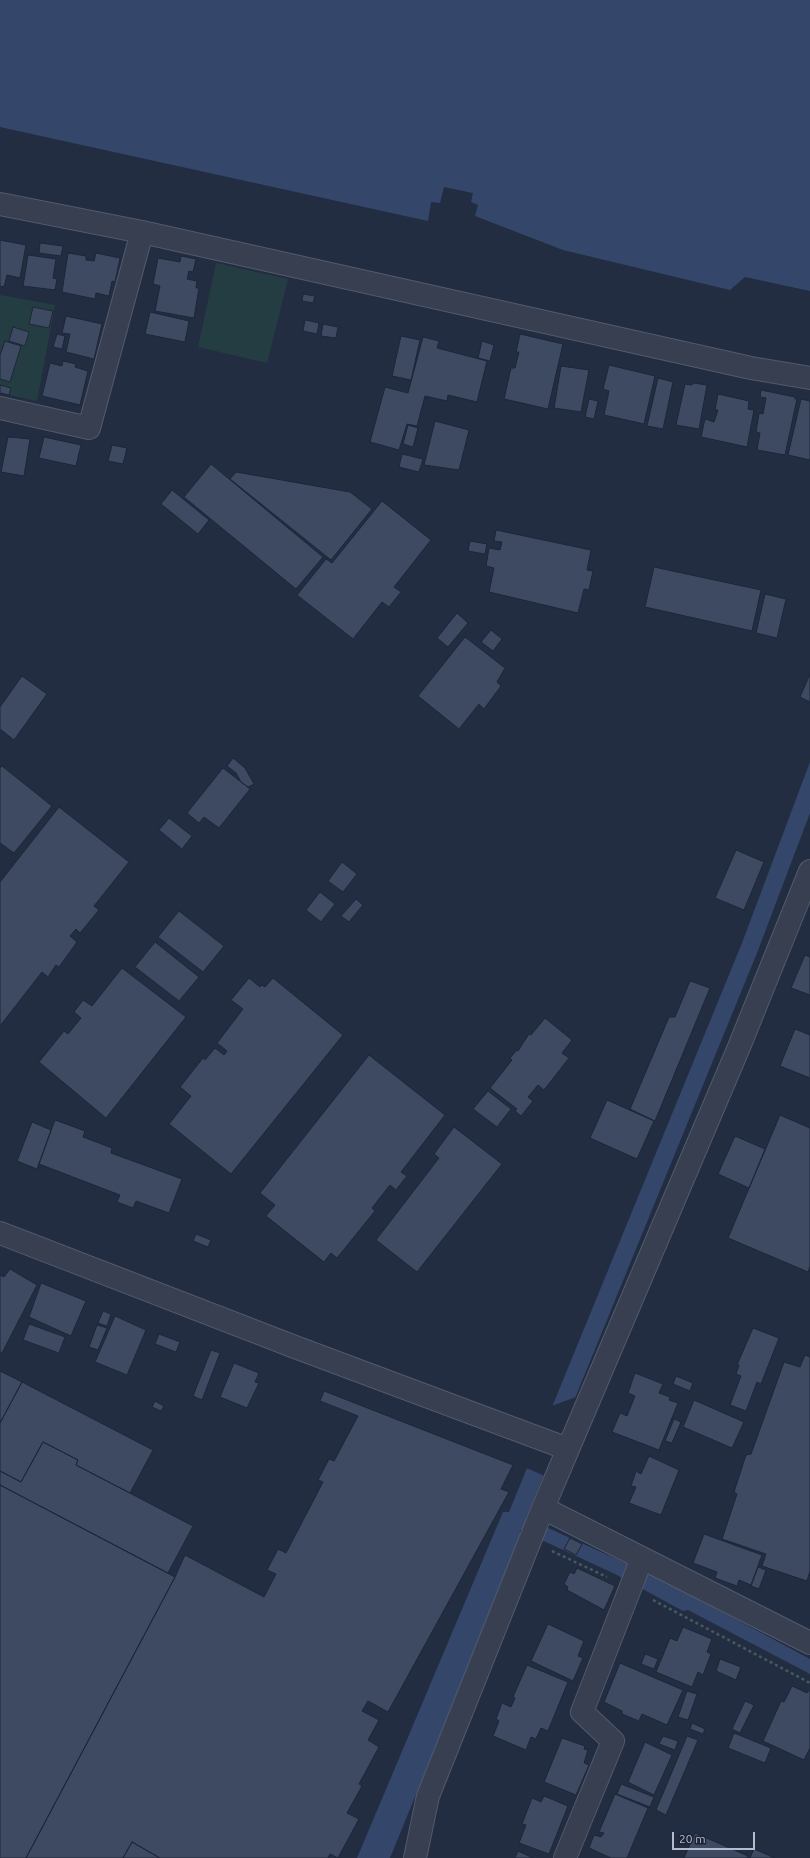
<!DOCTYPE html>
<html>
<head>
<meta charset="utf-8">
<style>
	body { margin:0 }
	#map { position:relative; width:810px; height:1858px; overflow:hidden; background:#222d42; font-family:Ubuntu,sans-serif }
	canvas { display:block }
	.scale { position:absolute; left:672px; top:1832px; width:83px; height:18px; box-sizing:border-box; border:2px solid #b3bbcc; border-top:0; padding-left:5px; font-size:12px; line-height:14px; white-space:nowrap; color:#b3bbcc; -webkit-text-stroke:3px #1c2436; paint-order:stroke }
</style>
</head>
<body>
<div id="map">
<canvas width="810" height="1858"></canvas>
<div class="scale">20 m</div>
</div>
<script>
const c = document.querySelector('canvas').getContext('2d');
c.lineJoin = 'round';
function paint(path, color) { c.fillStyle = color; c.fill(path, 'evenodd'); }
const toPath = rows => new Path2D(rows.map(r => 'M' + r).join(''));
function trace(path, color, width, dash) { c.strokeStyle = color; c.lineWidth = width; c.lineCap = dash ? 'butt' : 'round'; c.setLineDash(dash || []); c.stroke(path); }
paint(toPath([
	[216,263,288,279,267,363,198,347],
	[0,295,55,305,37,401,0,393]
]), '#243d43');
paint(toPath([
	[0,0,810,0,810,291,745,277,730,290,563,250,475,216,478,205,471,202,473,193,444,187,440,203,431,202,428,221,0,127],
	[810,762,810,813,757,953,526,1518,663,1580,810,1659,810,1674,688,1610,683,1611,615,1574,520,1530,520,1540,390,1858,357,1858,503,1512,509,1512,742,943]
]), '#34476a');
paint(toPath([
	[576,1397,545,1476,524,1467,549,1407]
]), '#222d42');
const building = toPath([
	[0,240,26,245,20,278,7,275,4,287,0,286,0,240],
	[40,243,63,246,61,256,39,253,40,243],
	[68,253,86,256,86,260,94,261,96,253,120,258,115,282,112,281,109,296,96,293,95,299,62,292,68,253],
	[28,255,56,259,53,278,57,279,55,290,23,286,28,255],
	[181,256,196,259,193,272,189,271,187,279,197,281,196,288,199,288,194,318,155,311,160,286,153,284,158,258,180,262,181,256],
	[303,294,315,296,313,303,302,301,303,294],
	[33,307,53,311,49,328,29,324,33,307],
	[150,312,189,321,185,342,145,334,150,312],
	[66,316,102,324,94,359,66,352,70,334,62,333,66,316],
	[305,320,319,323,317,334,303,331,305,320],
	[323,324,338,327,336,338,321,336,323,324],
	[13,327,29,332,25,346,9,341,13,327],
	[57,334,65,336,62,349,53,347,57,334],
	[520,334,563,344,548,409,504,399,511,368,515,368,519,352,516,352,520,334],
	[401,336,420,340,411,380,392,376,401,336],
	[423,337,439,341,437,348,487,361,477,402,448,395,447,401,425,396,417,426,407,424,399,450,370,442,385,387,408,393,423,337],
	[5,341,21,346,10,382,0,379,0,355,5,341],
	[482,341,494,345,490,361,478,358,482,341],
	[63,361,76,364,75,367,88,371,80,405,42,396,50,363,62,366,63,361],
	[609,365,655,376,644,424,604,415,609,391,603,389,609,365],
	[561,366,589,370,581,412,554,408,561,366],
	[658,378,673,382,663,429,647,426,658,378],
	[693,383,707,385,699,429,676,425,685,384,692,385,693,383],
	[0,385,11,388,9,395,0,393,0,385],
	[761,390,795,397,795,399,797,399,785,455,757,450,760,433,756,432,759,413,763,414,766,398,760,397,761,390],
	[718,394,749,401,748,409,754,410,747,447,701,437,705,419,714,422,718,410,715,410,718,394],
	[589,399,598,401,594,419,585,417,589,399],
	[801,399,810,401,810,460,788,455,801,399],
	[435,421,469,430,459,470,424,465,435,421],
	[408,425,418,428,413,447,403,444,408,425],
	[8,437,30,439,24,476,1,472,8,437],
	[44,437,81,445,76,466,39,458,44,437],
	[112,445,127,448,123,464,108,461,112,445],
	[402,454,423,459,419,472,399,467,402,454],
	[211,464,323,557,296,589,184,497,211,464],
	[236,472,350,492,372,509,331,560,230,479,236,472],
	[172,490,209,520,198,534,161,504,172,490],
	[382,501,431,540,394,587,401,592,389,607,382,602,353,639,297,595,326,559,332,563,382,501],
	[496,530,591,550,587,570,593,571,589,590,584,589,578,613,489,592,494,568,486,566,489,548,500,550,502,542,494,541,496,530],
	[470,541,487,544,485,554,468,551,470,541],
	[654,567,761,590,752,631,645,607,654,567],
	[765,594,786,599,777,638,756,633,765,594],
	[457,613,468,623,448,647,437,638,457,613],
	[491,630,502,639,493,651,481,642,491,630],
	[465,637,505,668,497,682,501,686,484,709,479,704,459,729,418,696,465,637],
	[810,674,810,702,800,697,810,674],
	[22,676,47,694,14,740,0,729,0,707,22,676],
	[233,758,245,768,254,784,248,787,241,782,236,773,227,766,233,758],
	[2,766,52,806,14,853,0,843,0,768,2,766],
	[223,768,250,789,219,828,204,817,199,823,187,813,223,768],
	[59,807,129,862,94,906,99,910,80,933,76,929,70,936,77,942,59,967,56,965,48,977,42,972,0,1026,0,882,59,807],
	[169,818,192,836,182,849,159,830,169,818],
	[736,850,764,862,744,910,715,898,736,850],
	[342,862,357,874,343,892,328,881,342,862],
	[320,892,335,904,321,922,306,910,320,892],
	[356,899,363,905,349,922,341,916,356,899],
	[179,911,224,946,203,972,158,937,179,911],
	[155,942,199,977,179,1001,135,967,155,942],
	[805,955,810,957,810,995,791,988,805,955],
	[122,968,186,1017,106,1118,39,1062,64,1031,68,1034,81,1018,74,1012,83,1000,92,1006,122,968],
	[249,978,260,987,262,985,265,987,273,978,343,1035,231,1174,169,1124,191,1096,180,1087,203,1058,205,1060,215,1048,224,1055,227,1051,217,1043,243,1009,231,1000,249,978],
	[690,981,710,988,655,1121,630,1109,669,1017,675,1017,690,981],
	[545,1018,572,1040,562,1053,569,1058,544,1090,538,1085,528,1097,533,1101,521,1116,515,1111,517,1109,490,1088,512,1060,510,1058,517,1050,518,1051,529,1034,531,1035,545,1018],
	[795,1029,810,1035,810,1078,780,1066,795,1029],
	[369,1055,445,1115,401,1172,407,1176,396,1190,390,1185,372,1208,375,1211,337,1258,331,1253,324,1262,266,1216,275,1205,260,1193,369,1055],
	[488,1091,511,1109,497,1127,473,1109,488,1091],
	[607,1100,654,1121,637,1159,590,1138,607,1100],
	[780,1115,810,1128,810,1266,808,1272,728,1238,780,1115],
	[55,1120,85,1131,83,1137,112,1148,111,1153,182,1179,169,1213,136,1201,133,1208,117,1202,120,1195,39,1164,55,1120],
	[32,1122,51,1130,37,1169,17,1161,32,1122],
	[454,1127,502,1164,417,1272,376,1240,439,1158,434,1154,454,1127],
	[735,1136,765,1149,749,1188,718,1174,735,1136],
	[196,1234,211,1240,208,1247,193,1241,196,1234],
	[10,1269,37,1285,2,1353,0,1352,0,1275,4,1277,10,1269],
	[41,1283,86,1301,71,1336,29,1317,41,1283],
	[103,1311,111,1314,107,1326,98,1323,103,1311],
	[115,1316,146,1330,127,1375,95,1362,115,1316],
	[29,1324,65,1337,59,1353,23,1340,29,1324],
	[97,1325,107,1328,98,1350,89,1347,97,1325],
	[753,1328,779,1338,761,1384,757,1382,746,1411,730,1405,741,1376,736,1374,739,1365,737,1365,753,1328],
	[159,1334,180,1342,176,1352,155,1344,159,1334],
	[211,1350,220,1353,202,1400,193,1396,211,1350],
	[805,1355,810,1357,810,1571,807,1581,762,1566,766,1554,722,1539,737,1494,734,1492,746,1455,751,1454,784,1362,800,1367,805,1355],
	[234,1363,259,1373,255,1382,259,1383,247,1408,220,1397,234,1363],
	[0,1371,22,1382,0,1423,0,1371],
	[635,1373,663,1384,659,1393,670,1397,669,1400,678,1403,659,1450,612,1432,620,1413,627,1416,635,1396,628,1393,635,1373],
	[676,1376,693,1383,690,1391,673,1384,676,1376],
	[22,1382,153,1450,130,1493,76,1465,78,1460,43,1442,21,1482,0,1471,0,1423,22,1382],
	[324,1391,513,1465,501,1489,509,1492,388,1712,368,1701,362,1711,379,1720,368,1740,379,1747,359,1784,362,1786,347,1813,359,1819,338,1858,330,1854,328,1858,160,1858,132,1842,123,1858,26,1858,175,1577,185,1555,264,1597,276,1574,267,1570,278,1549,286,1553,323,1482,318,1480,329,1459,334,1461,358,1416,320,1401,324,1391],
	[694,1400,744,1422,732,1448,683,1427,694,1400],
	[155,1401,164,1406,161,1411,152,1407,155,1401],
	[674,1419,681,1422,672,1443,665,1441,674,1419],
	[43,1442,78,1460,76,1465,193,1526,168,1573,0,1485,0,1471,21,1482,43,1442],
	[649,1456,679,1470,661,1515,629,1503,636,1487,631,1486,636,1471,641,1474,649,1456],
	[0,1485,175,1577,26,1858,0,1858,0,1485],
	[704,1534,762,1555,751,1585,739,1580,737,1586,715,1578,717,1572,693,1563,704,1534],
	[570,1538,582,1544,576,1555,564,1549,570,1538],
	[758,1567,766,1570,759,1589,751,1586,758,1567],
	[577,1568,615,1586,604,1610,567,1590,568,1587,564,1584,570,1572,574,1574,577,1568],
	[548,1624,584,1641,578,1656,583,1658,573,1681,531,1661,548,1624],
	[683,1627,712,1639,707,1652,711,1654,703,1675,698,1672,692,1687,656,1672,670,1638,677,1641,683,1627],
	[645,1654,658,1659,654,1669,641,1664,645,1654],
	[720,1659,741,1667,736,1680,716,1671,720,1659],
	[620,1663,683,1690,667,1725,642,1714,639,1721,622,1714,622,1711,604,1702,620,1663],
	[527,1665,568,1682,548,1731,541,1728,536,1739,531,1737,526,1750,493,1736,499,1721,496,1719,502,1703,511,1707,515,1698,513,1697,527,1665],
	[792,1686,807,1693,808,1691,810,1691,810,1748,804,1760,763,1741,781,1701,784,1702,792,1686],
	[687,1691,697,1694,688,1720,678,1717,687,1691],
	[745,1701,754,1705,740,1733,732,1729,745,1701],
	[692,1723,705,1729,703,1734,690,1729,692,1723],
	[734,1733,771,1748,765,1763,728,1748,734,1733],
	[663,1736,678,1741,675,1750,659,1744,663,1736],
	[687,1736,698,1740,666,1815,656,1810,687,1736],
	[562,1738,585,1746,584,1749,588,1750,584,1763,589,1765,576,1795,544,1782,562,1738],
	[645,1742,672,1755,654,1795,628,1782,645,1742],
	[621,1784,654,1797,650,1807,617,1794,621,1784],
	[615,1794,648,1808,627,1858,611,1858,589,1848,594,1835,601,1837,604,1833,599,1832,615,1794],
	[544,1796,568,1806,549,1854,519,1843,526,1825,522,1824,532,1798,541,1802,544,1796],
	[695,1833,748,1856,747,1858,684,1858,695,1833],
	[132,1842,160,1858,123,1858,132,1842],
	[754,1849,775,1858,750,1858,754,1849],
	[518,1851,533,1858,515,1858,518,1851]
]);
paint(building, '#3e4a62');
trace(building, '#1e2638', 1);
const minor = toPath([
	[0,204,142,232,751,368,810,378],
	[0,408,89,428,142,232],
	[0,1233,295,1347,568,1449],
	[543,1508,810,1643],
	[415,1858,428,1796,543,1508,739,1047,810,871],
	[565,1858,613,1741,582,1712,642,1558]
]);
trace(minor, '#525a6c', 24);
trace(toPath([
	[552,1551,607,1577],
	[653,1600,810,1683]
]), '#435a5f', 2.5, [3, 3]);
trace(minor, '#373f51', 22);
</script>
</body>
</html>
